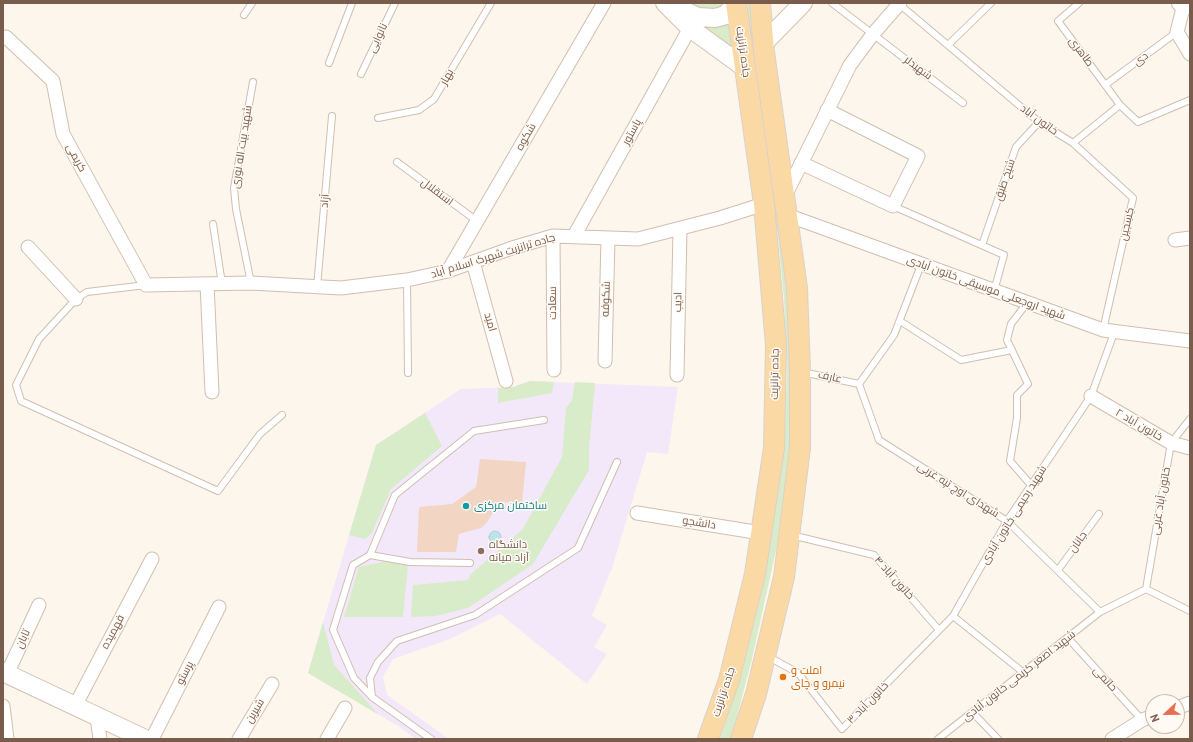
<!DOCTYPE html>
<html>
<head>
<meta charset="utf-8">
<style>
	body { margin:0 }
	#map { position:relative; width:1193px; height:742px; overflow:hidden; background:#fdf6ec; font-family:"PT Sans",sans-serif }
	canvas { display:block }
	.frame { position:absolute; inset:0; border:4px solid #7a5c4d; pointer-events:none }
	.north { position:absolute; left:1145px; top:694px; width:40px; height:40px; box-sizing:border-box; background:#fffaf3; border:1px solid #cabbb1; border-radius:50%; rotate:248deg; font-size:11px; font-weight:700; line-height:16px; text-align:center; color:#7a5c4d }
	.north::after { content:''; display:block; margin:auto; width:14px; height:18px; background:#e76f51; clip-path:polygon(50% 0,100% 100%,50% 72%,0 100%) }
</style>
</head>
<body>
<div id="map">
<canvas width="1193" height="742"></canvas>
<div class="frame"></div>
<div class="north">N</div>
</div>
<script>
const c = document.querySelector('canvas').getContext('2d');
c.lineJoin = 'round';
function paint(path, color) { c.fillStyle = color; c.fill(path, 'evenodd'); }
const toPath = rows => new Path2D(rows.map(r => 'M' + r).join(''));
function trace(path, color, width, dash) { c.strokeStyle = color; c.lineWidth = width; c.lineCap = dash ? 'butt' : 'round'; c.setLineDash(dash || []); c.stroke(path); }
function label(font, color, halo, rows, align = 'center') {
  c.font = font + ' "PT Sans",Cairo,sans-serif'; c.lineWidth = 3; c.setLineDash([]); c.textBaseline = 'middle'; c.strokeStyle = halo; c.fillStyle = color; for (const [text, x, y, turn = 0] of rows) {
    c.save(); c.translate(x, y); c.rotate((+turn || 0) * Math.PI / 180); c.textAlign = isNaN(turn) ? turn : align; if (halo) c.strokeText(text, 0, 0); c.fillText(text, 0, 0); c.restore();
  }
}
paint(toPath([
	[530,381,678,387,668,454,647,452,612,568,592,616,607,625,594,647,607,654,587,684,500,614,450,639,393,659,383,677,387,695,449,739,416,739,398,726,308,673,376,445,461,389,513,387]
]), '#f3e8fa');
paint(toPath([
	[691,3,727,3,725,10,699,9],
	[747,3,753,3,784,243,792,343,791,435,777,546,751,663,731,739,720,739,741,676,762,591,779,487,785,423,787,374,784,300,777,225,750,39],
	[682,14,733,17,738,59],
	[530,381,554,382,552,393,498,403,498,388,513,387],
	[575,382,595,383,589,449,589,470,533,564,468,608,436,616,411,617,413,585,468,580,470,575,523,529,562,457,566,408,572,400],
	[425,413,442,446,391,489,372,533,365,539,349,535,376,445],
	[387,561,408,564,403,617,344,617,359,567],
	[323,622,334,665,379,715,308,673]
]), '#d8ecc9');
const water = toPath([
	'489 537a6 6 0 1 1 12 0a6 6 0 1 1-12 0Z'
]);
paint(water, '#bfe3e8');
trace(water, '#a5d3da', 1);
paint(toPath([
	[480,459,526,462,522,503,499,502,488,521,481,528,459,534,456,552,417,552,419,507,452,504,476,487]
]), '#f3d5c3');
const lane = toPath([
	[832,3,963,103],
	[1079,3,1058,21,1120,105],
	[899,4,1039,122,1073,143,1120,105,1138,122,1190,100],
	[244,15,252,3],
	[948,45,991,3],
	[329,63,352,3],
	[361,74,395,3],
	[1105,85,1177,32],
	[378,118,419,110,434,99,491,3],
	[1073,143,1133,198,1103,330],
	[397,162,477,221],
	[893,206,1004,255,994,291],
	[213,224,222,284],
	[982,245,1016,147,1039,122],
	[921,265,894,335,859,384,879,440,1007,521,1100,612,1146,589,1190,611],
	[407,280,408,373],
	[251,283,236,209,234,188,253,82],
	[146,285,87,292,76,299,39,339,16,385,21,401,218,491,260,434,282,415],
	[317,287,332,116],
	[1027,303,1011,324,1007,340,1028,384,1017,395,1017,418,1010,461,1031,485],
	[900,321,961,360,1012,350],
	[802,372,859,384],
	[791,535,874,555,939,630],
	[370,555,410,562,470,563],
	[1058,570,1099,514],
	[1146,589,1171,443,1190,419],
	[1068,638,1142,720],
	[769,657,798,673,842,729,953,616],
	[1024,673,953,616,1007,521,1091,396,1114,333],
	[372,697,370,678,378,662,397,641,475,615,578,548,617,462],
	[973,713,998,739],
	[431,739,372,697,354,678,333,630,353,565,370,555,395,495,474,431,544,420],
	[938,739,1100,612]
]);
const street = toPath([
	[1184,4,1177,32,1190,54],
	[6,37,53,81,63,134,146,285,251,283,341,288,407,280,448,271,512,248,553,236,638,239,720,218,764,204],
	[801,163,893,206,918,156,827,110],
	[785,196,850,65,873,34,900,3],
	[787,215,1103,330,1190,341],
	[553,236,554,370],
	[574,236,690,28],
	[1175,240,1190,238],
	[28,247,76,299],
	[473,262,506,381],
	[448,271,604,3],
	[207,284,212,392],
	[605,361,608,238],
	[677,375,680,229],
	[1091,396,1171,443,1190,448],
	[637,513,761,533],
	[7,674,39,605],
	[3,706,7,739],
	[75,706,152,559],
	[1177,708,1190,703],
	[97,717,100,739],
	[152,739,219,607],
	[239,739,272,684],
	[327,739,345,708],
	[1112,739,1142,720,1153,716]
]);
const secondary = toPath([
	[665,3,690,28,745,68],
	[1181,3,1190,5],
	[673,6,698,17,715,18,726,15,735,3],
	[764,43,803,3],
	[3,672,145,739]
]);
const primary = toPath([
	[708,739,729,680,755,574,774,448,776,345,764,204,736,3],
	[741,739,756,694,784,577,800,448,800,371,797,288,764,52,760,3]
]);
trace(lane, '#d1beb0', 8);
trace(street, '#d1beb0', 15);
trace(secondary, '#d6c0b0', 20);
trace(primary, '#dad1cd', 22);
trace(lane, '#fff', 6);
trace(street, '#fff', 13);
trace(secondary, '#fff', 18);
trace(primary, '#fbd9a5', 20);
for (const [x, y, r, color] of [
	[466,506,4,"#0f9aa8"],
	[481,551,4,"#8d6e63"],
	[783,677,4,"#e8710a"]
]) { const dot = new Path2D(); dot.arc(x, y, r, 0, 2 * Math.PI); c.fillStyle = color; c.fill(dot); trace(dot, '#fffaf3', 1.5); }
label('11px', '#7a5c4d', '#fffaf3', [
	["نانوایی",378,38,-65],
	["جاده ترانزیت",743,52,82],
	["طاهری",1081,52,53],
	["دی",1141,59,-37],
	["شهیدلر",918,68,37],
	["بهار",447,77,-60],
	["خاتون آباد",1039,120,36],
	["پاستور",632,132,-61],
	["شکوه",526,137,-60],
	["شهید بیت اله نوری",242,147,-81],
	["کریمی",76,158,61],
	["شیخ طبق",1005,180,-71],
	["استقلال",437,192,37],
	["آزاد",325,201,-85],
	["کِسِجین",1127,224,-77],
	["جاده ترانزیت شهرک اسلام آباد",493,256,-17],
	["شهید اروجعلی موسیقی خاتون آبادی",986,288,20],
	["شکوفه",606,299,-88],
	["ادیب",678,302,-89],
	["سعادت",553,303,-90],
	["امید",490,322,74],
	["جاده ترانزیت",775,374,-89],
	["عارف",830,377,12],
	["خاتون آباد ۲",1139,425,30],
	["شهدای اوچ تپه غربی",958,490,32],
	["خاتون آباد غربی",1161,501,-80],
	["شهید رحیمی خاتون آبادی",1014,515,-58],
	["دانشجو",699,523,9],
	["جانان",1078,542,-54],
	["خاتون آباد ۴",894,578,48],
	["فهمیده",113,632,-62],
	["تابان",23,639,-65],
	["پرستو",185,673,-63],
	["شهید اصغر کریمی خاتون آبادی",1019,676,-38],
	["حاتمی",1105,679,48],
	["جاده ترانزیت",724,692,-72],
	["خاتون آباد ۳",868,703,-46],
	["شیرین",255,711,-59]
]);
label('11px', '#0d838f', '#fffaf3', [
	["ساختمان مرکزی",474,506]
], 'left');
label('11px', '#785e54', '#fffaf3', [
	["دانشگاه",489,545],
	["آزاد میانه",489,558]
], 'left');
label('11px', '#c56008', '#fffaf3', [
	["املت و",791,671],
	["نیمرو و چای",791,684]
], 'left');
</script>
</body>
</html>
